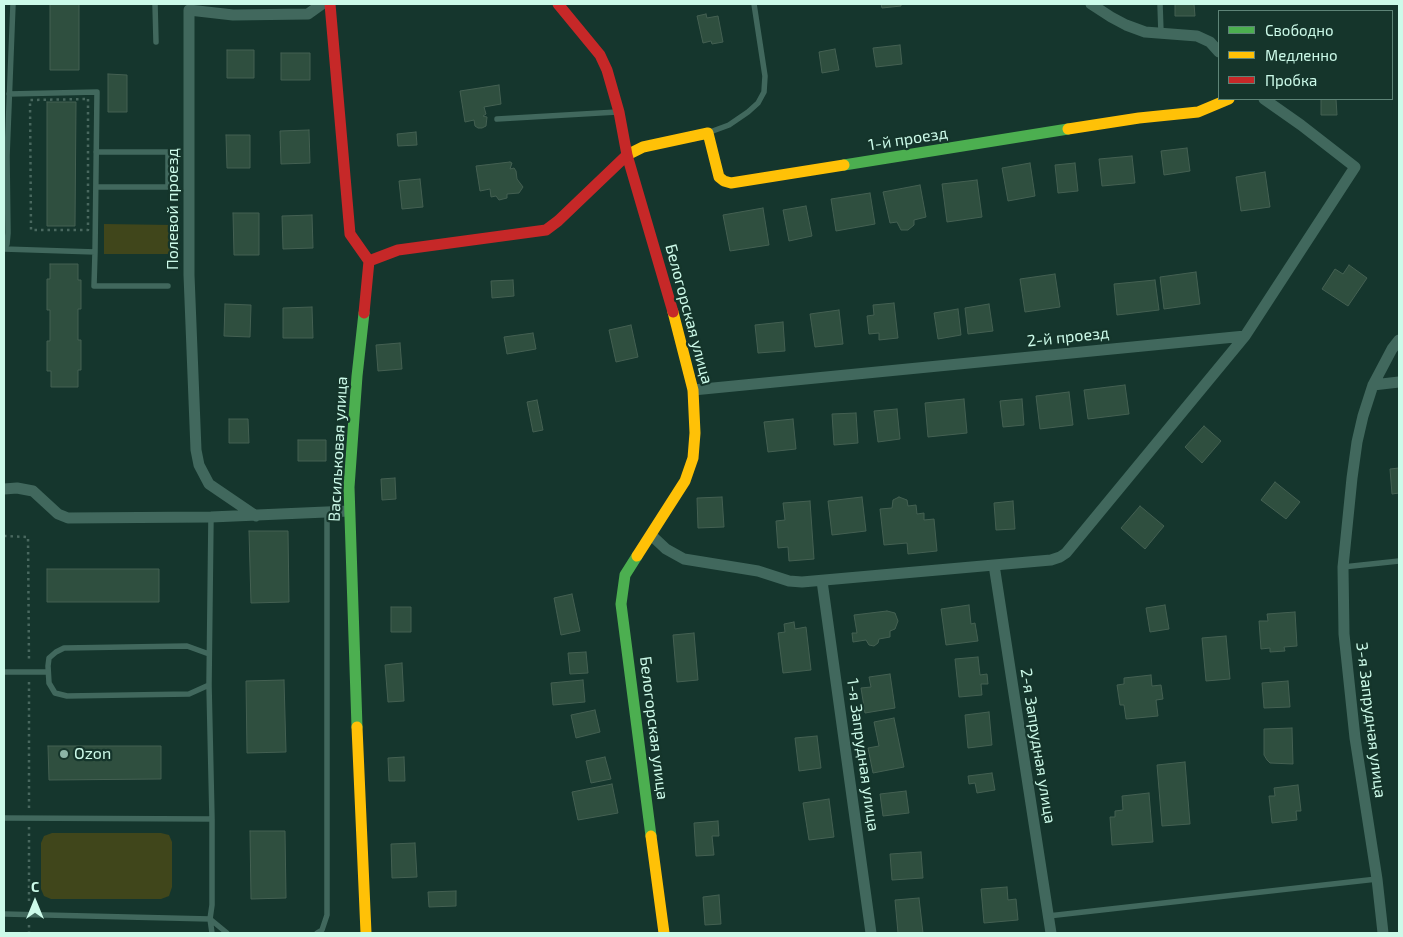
<!DOCTYPE html>
<html>
<head>
<meta charset="utf-8">
<style>
	body { margin:0 }
	#map { position:relative; width:1403px; height:937px; overflow:hidden; background:#15362d; font-family:"Exo 2",sans-serif }
	canvas { display:block }
	.frame { position:absolute; inset:0; border:5px solid #ccfae9; pointer-events:none }
	.legend { position:absolute; left:1218px; top:10px; width:175px; height:90px; box-sizing:border-box; background:#15352b; border:1px solid #5e8477; margin:0; padding:6px 9px; list-style:none; font-size:15px; color:#ccfae9 }
	.legend li { display:flex; align-items:center; gap:10px; height:25px }
	.legend b { width:25px; border:1px solid #5e8477 }
	.north { position:absolute; left:10px; top:877px; width:50px; height:50px; -webkit-text-stroke:4px #15352b; paint-order:stroke; rotate:0deg; font-size:14px; font-weight:700; line-height:20px; text-align:center; color:#ccfae9 }
	.north::after { content:''; display:block; margin:auto; width:18px; height:22px; background:#ccfae9; clip-path:polygon(50% 0,100% 100%,50% 72%,0 100%) }
</style>
</head>
<body>
<div id="map">
<canvas width="1403" height="937"></canvas>
<div class="frame"></div>
<ul class="legend">
<li><b style="height:6px;background:#4caf50"></b>Свободно</li>
<li><b style="height:6px;background:#ffc107"></b>Медленно</li>
<li><b style="height:6px;background:#c62828"></b>Пробка</li>
</ul>
<div class="north">С</div>
</div>
<script>
const c = document.querySelector('canvas').getContext('2d');
c.lineJoin = 'round';
function paint(path, color) { c.fillStyle = color; c.fill(path, 'evenodd'); }
const toPath = rows => new Path2D(rows.map(r => 'M' + r).join(''));
function trace(path, color, width, dash) { c.strokeStyle = color; c.lineWidth = width; c.lineCap = dash ? 'butt' : 'round'; c.setLineDash(dash || []); c.stroke(path); }
function label(font, color, halo, rows, align = 'center') {
  c.font = font + ' "Exo 2",sans-serif'; c.lineWidth = 4.5; c.setLineDash([]); c.textBaseline = 'middle'; c.strokeStyle = halo; c.fillStyle = color; for (const [text, x, y, turn = 0] of rows) {
    c.save(); c.translate(x, y); c.rotate((+turn || 0) * Math.PI / 180); c.textAlign = isNaN(turn) ? turn : align; if (halo) c.strokeText(text, 0, 0); c.fillText(text, 0, 0); c.restore();
  }
}
paint(toPath([
	[104,224,173,225,173,254,104,254],
	[52,833,161,833,169,835,172,842,172,887,169,896,161,899,51,899,44,896,41,889,41,843,44,836]
]), '#40461b');
const building = toPath([
	[50,4,79,4,79,70,50,70,50,4],
	[881,4,901,4,901,6,882,8,881,4],
	[1175,4,1194,4,1195,16,1175,16,1175,4],
	[706,14,707,18,718,16,723,42,712,44,711,41,703,43,697,16,706,14],
	[900,45,902,64,876,67,873,48,900,45],
	[835,49,839,70,822,73,819,52,835,49],
	[227,50,254,50,254,78,227,78,227,50],
	[281,53,310,53,310,80,281,80,281,53],
	[108,74,127,75,127,112,108,112,108,74],
	[499,85,501,104,484,107,486,114,483,116,487,117,486,126,482,128,478,128,475,126,474,120,465,122,460,91,499,85],
	[1321,99,1336,99,1337,115,1321,115,1321,99],
	[47,102,76,102,75,226,47,226,47,102],
	[309,130,310,163,281,164,280,131,309,130],
	[416,132,417,145,398,146,397,134,416,132],
	[226,135,250,135,250,168,227,168,226,135],
	[1187,148,1190,171,1164,175,1161,151,1187,148],
	[1132,156,1135,183,1102,186,1099,159,1132,156],
	[510,162,512,163,510,169,514,168,516,171,517,179,523,187,519,193,507,194,507,198,499,200,496,196,491,197,490,189,480,191,476,166,510,162],
	[1030,163,1035,196,1008,201,1002,168,1030,163],
	[1075,163,1078,191,1058,193,1055,165,1075,163],
	[1265,172,1270,207,1241,211,1236,177,1265,172],
	[420,179,423,207,402,209,399,181,420,179],
	[977,180,982,217,947,222,942,184,977,180],
	[920,185,926,217,914,220,914,225,908,230,901,230,897,222,890,223,883,192,920,185],
	[870,193,875,224,836,231,831,199,870,193],
	[806,206,812,236,789,241,783,210,806,206],
	[763,208,769,245,730,251,723,215,763,208],
	[233,213,259,213,259,255,234,255,233,213],
	[312,215,313,248,283,249,282,216,312,215],
	[50,264,78,264,78,280,81,280,81,309,78,309,78,340,81,340,81,370,78,370,78,387,51,387,51,371,47,371,47,341,50,341,50,310,47,310,47,279,50,279,50,264],
	[1349,265,1367,278,1348,306,1322,289,1335,269,1343,274,1349,265],
	[1196,272,1200,304,1164,309,1160,277,1196,272],
	[1055,274,1060,307,1025,312,1020,279,1055,274],
	[513,280,514,296,492,298,491,281,513,280],
	[1155,280,1159,310,1117,315,1114,284,1155,280],
	[894,303,898,338,879,340,879,333,869,334,867,316,874,315,873,305,894,303],
	[225,304,251,305,250,337,224,336,225,304],
	[989,304,993,331,968,334,965,308,989,304],
	[312,307,313,338,283,338,283,308,312,307],
	[958,309,961,335,938,339,934,313,958,309],
	[839,310,843,344,815,347,810,314,839,310],
	[783,322,785,351,758,353,755,325,783,322],
	[631,325,638,357,616,362,609,330,631,325],
	[533,333,536,349,507,354,504,337,533,333],
	[400,343,402,369,378,371,376,345,400,343],
	[1125,385,1129,414,1088,419,1084,390,1125,385],
	[1069,392,1073,425,1040,429,1036,396,1069,392],
	[964,399,967,433,928,437,925,403,964,399],
	[1022,399,1024,425,1003,427,1000,401,1022,399],
	[537,400,543,430,533,432,527,402,537,400],
	[897,409,900,439,878,442,874,411,897,409],
	[856,413,858,443,834,445,832,414,856,413],
	[229,419,248,419,249,443,229,443,229,419],
	[793,419,796,449,768,452,764,422,793,419],
	[1204,426,1221,441,1202,463,1185,447,1204,426],
	[298,440,326,440,326,461,298,461,298,440],
	[1399,468,1399,493,1392,494,1390,469,1399,468],
	[395,478,396,499,382,500,381,479,395,478],
	[1275,482,1300,502,1286,519,1261,500,1275,482],
	[722,497,724,527,698,528,697,498,722,497],
	[862,497,866,531,832,535,828,501,862,497],
	[899,497,907,500,908,506,916,505,917,514,924,513,924,520,934,519,937,551,908,554,907,543,884,545,880,509,892,508,893,500,899,497],
	[810,501,814,559,789,561,788,547,778,548,776,521,785,520,783,503,810,501],
	[1013,501,1015,529,996,530,994,503,1013,501],
	[1140,506,1164,526,1145,549,1121,528,1140,506],
	[249,531,288,531,289,602,251,603,249,531],
	[47,569,159,569,159,602,47,602,47,569],
	[572,594,580,631,561,635,554,598,572,594],
	[969,605,971,624,975,623,978,641,946,645,941,609,969,605],
	[1165,605,1169,629,1150,632,1146,608,1165,605],
	[391,607,411,607,411,632,391,632,391,607],
	[887,611,895,613,898,621,895,629,890,631,890,637,879,639,878,643,874,646,869,645,866,640,853,642,852,633,857,633,854,615,887,611],
	[1295,612,1297,646,1284,647,1285,651,1270,652,1270,648,1261,649,1259,621,1268,621,1267,614,1295,612],
	[794,622,795,629,806,627,811,670,783,673,778,633,785,632,784,624,794,622],
	[694,633,698,680,677,682,673,635,694,633],
	[1226,636,1230,679,1206,681,1202,638,1226,636],
	[586,652,588,673,570,674,568,653,586,652],
	[978,657,980,675,987,674,988,684,981,684,982,695,959,697,955,659,978,657],
	[402,663,404,701,388,702,385,665,402,663],
	[890,674,895,708,865,713,861,688,871,687,869,677,890,674],
	[1151,675,1152,686,1161,685,1163,699,1156,700,1158,716,1126,719,1124,705,1120,705,1117,685,1124,684,1124,678,1151,675],
	[284,680,286,752,247,753,246,681,284,680],
	[583,680,585,702,553,705,551,683,583,680],
	[1288,681,1290,707,1264,708,1262,683,1288,681],
	[595,710,600,732,576,738,571,715,595,710],
	[989,712,992,745,968,748,965,715,989,712],
	[894,718,904,767,873,773,868,748,879,746,874,722,894,718],
	[1292,728,1293,764,1270,763,1267,760,1264,755,1264,729,1292,728],
	[817,736,821,768,799,771,795,738,817,736],
	[48,746,161,746,161,779,49,780,48,746],
	[404,757,405,781,389,781,388,758,404,757],
	[605,757,611,779,591,783,586,761,605,757],
	[1185,762,1190,824,1162,826,1157,765,1185,762],
	[992,773,995,790,977,793,975,783,969,784,968,776,992,773],
	[612,784,618,813,578,820,572,792,612,784],
	[1298,785,1301,811,1296,811,1297,820,1272,823,1269,796,1275,796,1274,788,1298,785],
	[906,791,909,813,883,816,880,794,906,791],
	[1149,793,1153,842,1112,845,1110,817,1115,817,1115,811,1123,810,1122,796,1149,793],
	[829,799,834,837,809,840,803,803,829,799],
	[718,821,719,836,712,836,714,855,696,856,694,823,718,821],
	[250,831,285,831,286,898,251,899,250,831],
	[415,843,417,877,392,878,391,844,415,843],
	[921,852,923,878,892,880,890,854,921,852],
	[1007,887,1008,900,1016,899,1018,920,984,923,981,889,1007,887],
	[456,891,456,906,429,907,428,892,456,891],
	[719,895,721,924,705,925,703,897,719,895],
	[919,898,923,933,898,933,895,900,919,898]
]);
paint(building, '#2f4f3f');
trace(building, '#446052', 1);
trace(toPath([
	[88,99,88,230,31,230,30,100,88,99],
	[4,536,28,537,29,662],
	[29,682,29,809],
	[29,827,29,904],
	[29,925,29,933]
]), '#49685f', 2.5, [2.5, 4]);
trace(toPath([
	[155,4,156,42],
	[1160,4,1161,33],
	[497,119,617,112],
	[710,132,729,125,748,112,758,103,764,92,765,76,754,4],
	[96,187,168,187,168,152,96,152],
	[4,248,7,244,8,233,7,156,13,4],
	[4,249,95,252,97,92,9,94],
	[95,252,94,286,168,286],
	[211,517,209,685,212,819,212,905,210,919,212,933],
	[1343,567,1399,561],
	[4,672,48,672],
	[209,685,189,694,67,696,55,693,49,683,48,666,49,658,56,652,64,648,187,646,209,654],
	[4,818,212,819],
	[4,914,210,919,227,933],
	[1048,916,1377,879],
	[317,933,322,930,327,915,327,512]
]), '#41685d', 5.5);
trace(toPath([
	[1091,4,1111,17,1126,25,1145,32,1197,36,1210,42,1219,52],
	[1373,385,1399,382],
	[693,390,1245,336,1355,167,1301,125,1264,99],
	[4,489,17,488,33,491,58,514,68,518,211,517,349,511],
	[256,516,209,484,199,465,196,450,189,275,189,10,233,15,308,14,322,4],
	[651,535,666,549,684,559,758,571,789,581,802,582,994,565,1051,933],
	[994,565,1051,560,1060,557,1066,553,1245,336],
	[822,581,871,933],
	[1383,933,1377,879,1355,738,1344,634,1343,567,1352,478,1357,442,1363,416,1373,385,1392,349,1399,340]
]), '#41685d', 11);
trace(toPath([
	[844,165,1068,129],
	[637,556,625,575,621,604,651,836],
	[357,727,349,487,357,376,364,313]
]), '#4caf50', 11);
trace(toPath([
	[1068,129,1139,118,1198,112,1229,99],
	[627,155,643,147,708,133,719,177,724,181,731,183,844,165],
	[637,556,685,481,693,458,695,433,693,390,673,312],
	[357,727,366,933],
	[651,836,664,933]
]), '#ffc107', 11);
trace(toPath([
	[330,4,350,234,369,261,364,313],
	[558,4,600,55,607,70,619,112,627,155,673,312],
	[369,261,398,250,546,230,558,221,627,155]
]), '#c62828', 11);
for (const [x, y, r, color] of [
	[64,754,5,"#8cb5a7"]
]) { const dot = new Path2D(); dot.arc(x, y, r, 0, 2 * Math.PI); c.fillStyle = color; c.fill(dot); trace(dot, '#15352b', 2); }
label('16px', '#ccfae9', '#15352b', [
	["1-й проезд",908,139,-9],
	["Полевой проезд",173,209,-90],
	["Белогорская улица",689,314,75],
	["2-й проезд",1068,337,-6],
	["Васильковая улица",338,449,-87],
	["3-я Запрудная улица",1371,720,83],
	["Белогорская улица",654,728,83],
	["2-я Запрудная улица",1038,746,81],
	["1-я Запрудная улица",863,755,82]
]);
label('16px', '#ccfae9', '#15352b', [
	["Ozon",74,754]
], 'left');
</script>
</body>
</html>
